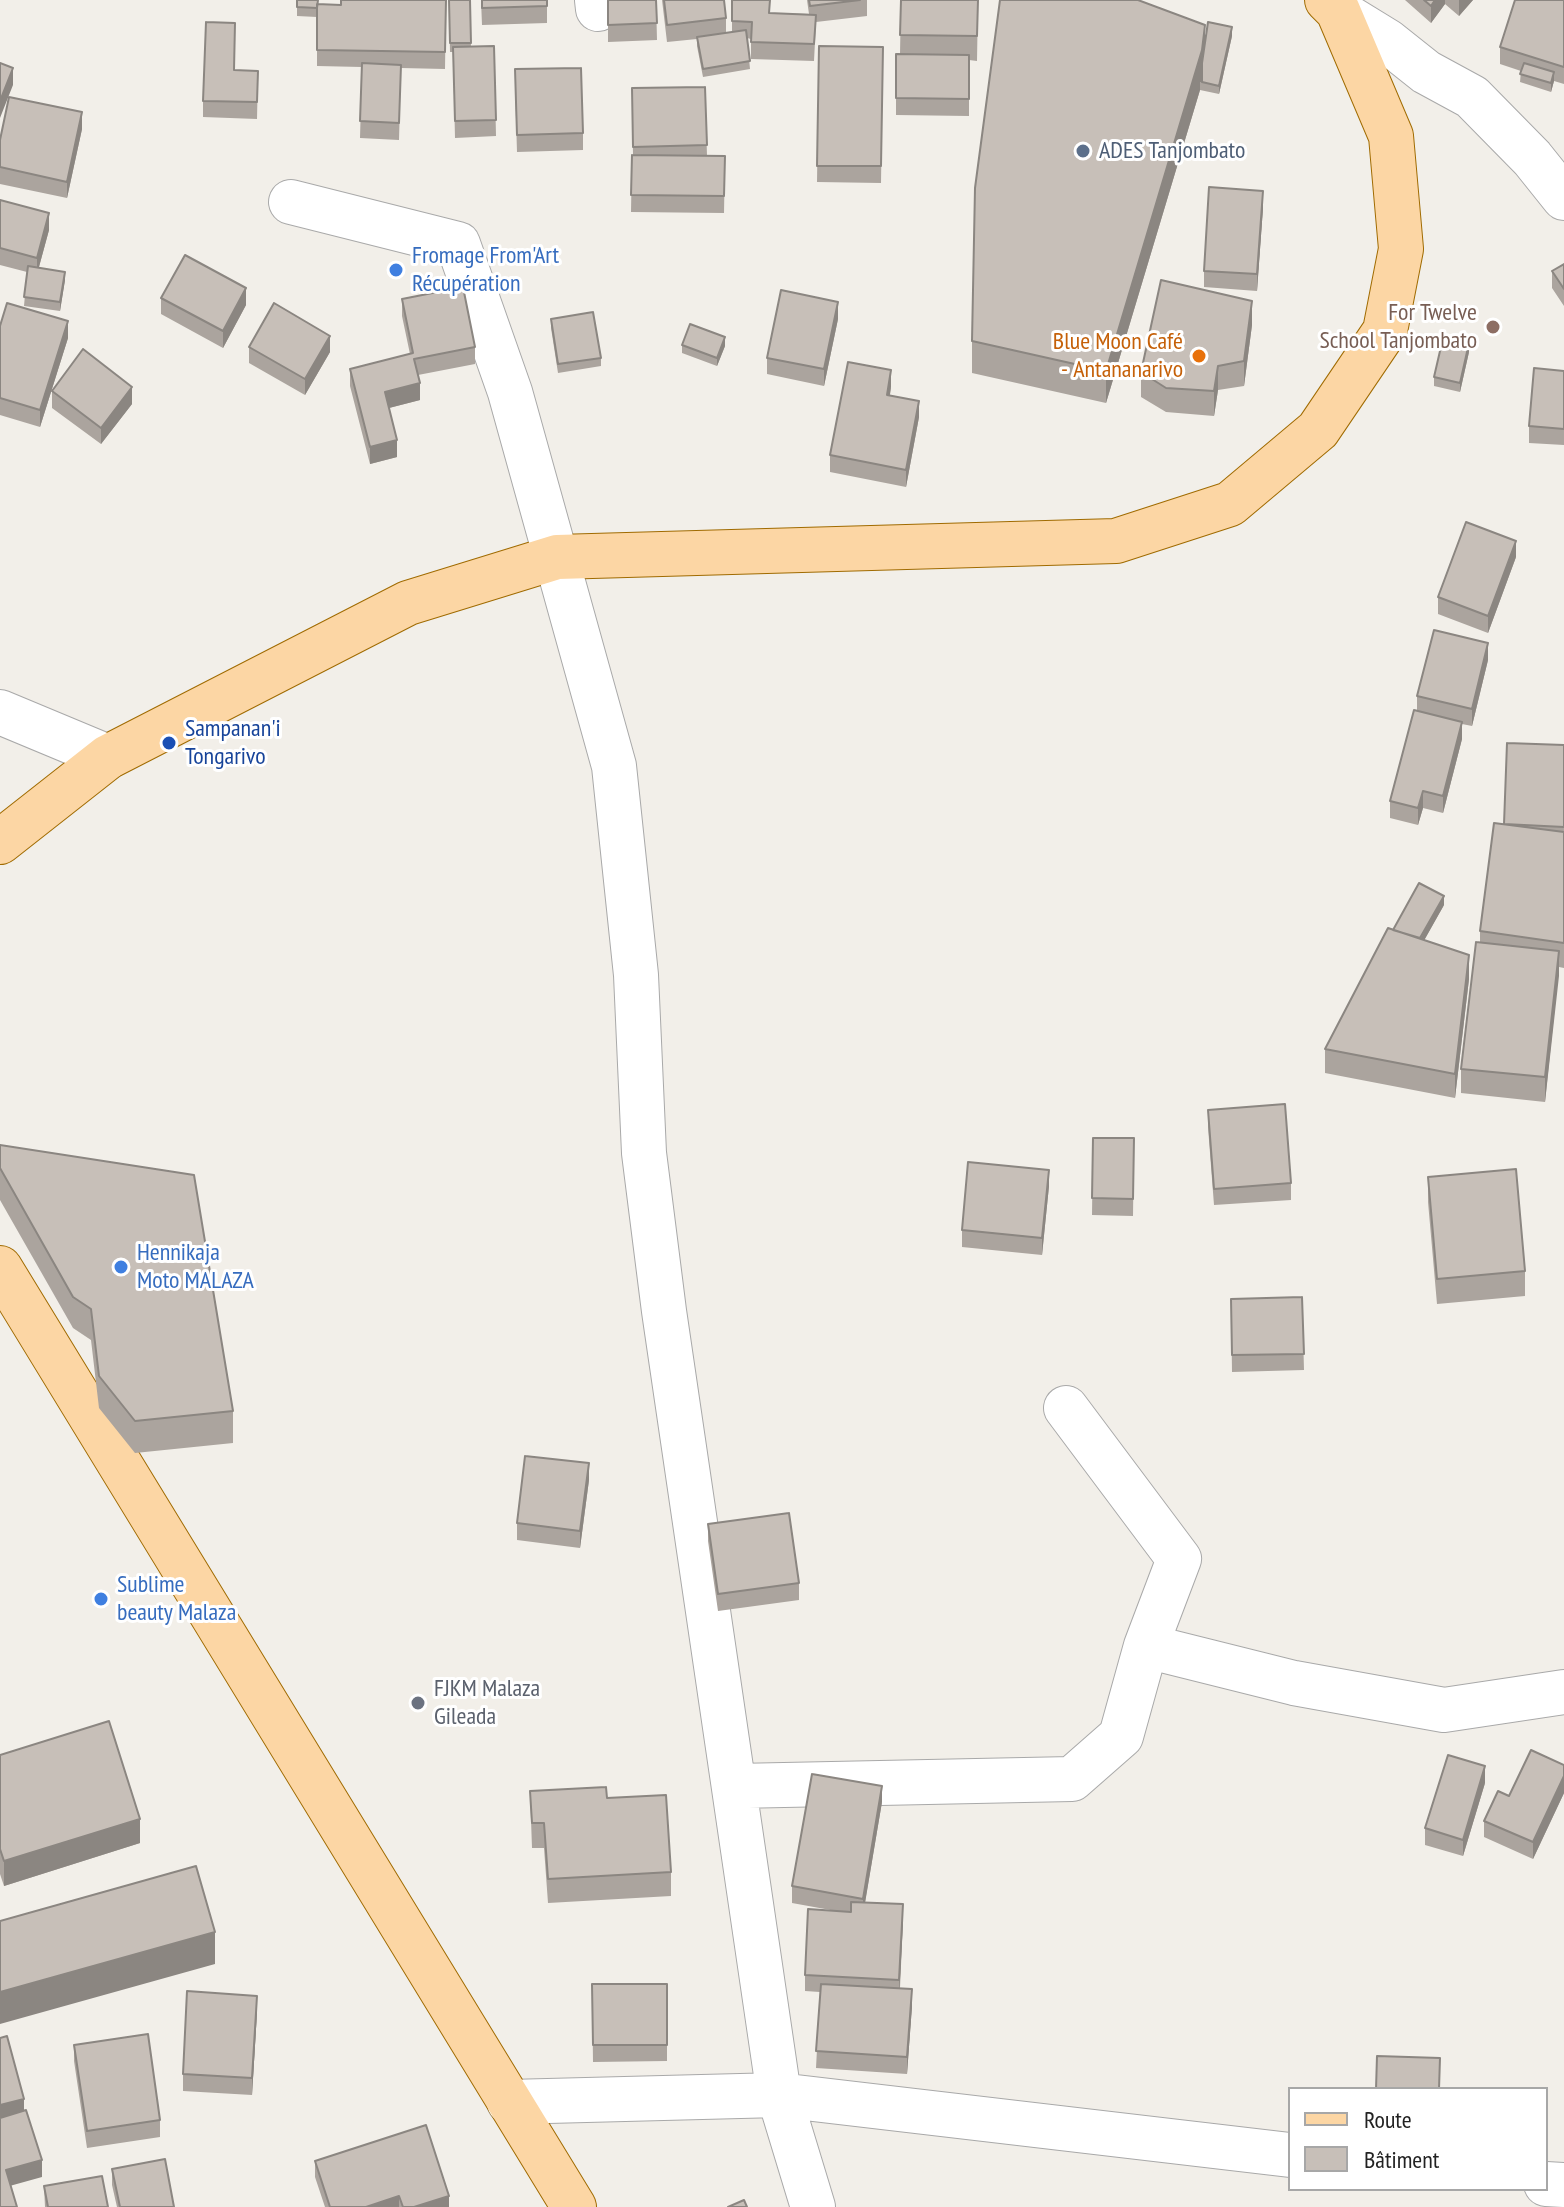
<!DOCTYPE html>
<html>
<head>
<meta charset="utf-8">
<style>
	body { margin:0 }
	#map { position:relative; width:1564px; height:2207px; overflow:hidden; background:#f2efe9; font-family:"PT Sans Narrow",sans-serif }
	canvas { display:block }
	.legend { position:absolute; left:1288px; top:2087px; width:260px; height:104px; box-sizing:border-box; background:#fff; border:2px solid #a7a7a7; margin:0; padding:10px 14px; list-style:none; font-size:24px; color:#222 }
	.legend li { display:flex; align-items:center; gap:16px; height:40px }
	.legend b { width:40px; border:2px solid #a7a7a7 }
</style>
</head>
<body>
<div id="map">
<canvas width="1564" height="2207"></canvas>
<ul class="legend">
<li><b style="height:10px;background:#fcd6a4"></b>Route</li>
<li><b style="height:22px;background:#c7bfb8"></b>Bâtiment</li>
</ul>
</div>
<script>
const c = document.querySelector('canvas').getContext('2d');
c.lineJoin = 'round';
const toPath = rows => new Path2D(rows.map(r => 'M' + r).join(''));
function trace(path, color, width, dash) { c.strokeStyle = color; c.lineWidth = width; c.lineCap = dash ? 'butt' : 'round'; c.setLineDash(dash || []); c.stroke(path); }
function paint(path, color) { c.fillStyle = color; c.fill(path, 'evenodd'); }
function label(font, color, halo, rows, align = 'center') {
  c.font = font + ' "PT Sans Narrow",sans-serif'; c.lineWidth = 6; c.setLineDash([]); c.textBaseline = 'middle'; c.strokeStyle = halo; c.fillStyle = color; for (const [text, x, y, turn = 0] of rows) {
    c.save(); c.translate(x, y); c.rotate((+turn || 0) * Math.PI / 180); c.textAlign = isNaN(turn) ? turn : align; if (halo) c.strokeText(text, 0, 0); c.fillText(text, 0, 0); c.restore();
  }
}
const minor = toPath([
	[597,0,598,9],
	[1338,11,1387,41,1426,72,1472,97,1532,158,1564,198],
	[291,202,458,244,510,392,614,766,636,975,644,1153,664,1311,779,2095,813,2207],
	[0,712,108,757],
	[1146,1646,1294,1683,1444,1710,1564,1692],
	[736,1786,1072,1779,1121,1736,1146,1646,1179,1559,1066,1408],
	[509,2102,779,2095,1290,2155],
	[1546,2184,1564,2185]
]);
const primary = toPath([
	[0,842,108,757,408,603,557,557,1116,541,1230,504,1318,430,1385,331,1401,249,1391,136,1338,11,1327,0],
	[0,1268,574,2207]
]);
trace(minor, '#a9a9a9', 46);
trace(primary, '#a06b00', 46);
trace(minor, '#fff', 44);
trace(primary, '#fcd6a4', 44);
paint(toPath([
	[297,0,318,4,341,5,446,0,445,69,401,68,399,140,360,138,362,67,317,66,317,17,297,16],
	[449,0,470,0,471,47,494,46,496,136,455,138,453,52,450,52],
	[481,0,547,0,547,23,482,25],
	[608,0,656,0,657,40,608,42],
	[662,0,724,0,726,18,726,33,732,32,732,0,770,13,809,14,807,0,867,0,867,16,816,22,814,61,751,59,751,39,747,38,750,69,703,77,697,46,697,39,667,42],
	[901,0,978,0,977,61,969,60,969,116,896,115,896,54,900,54],
	[1405,0,1473,0,1459,16,1445,4,1431,23],
	[1564,0,1564,84,1554,81,1551,92,1520,82,1521,71,1500,64,1500,47],
	[1232,36,1219,94,1200,90,1106,403,972,373,972,341,1205,47],
	[819,46,883,47,881,183,817,182],
	[234,70,258,71,257,119,203,117,203,101],
	[515,86,583,133,583,150,517,152],
	[705,87,707,156,725,156,724,213,631,212,632,155,633,155,632,88],
	[82,129,67,198,0,184,0,140],
	[0,200,49,230,39,267,65,280,60,311,24,306,27,272,0,265],
	[1263,208,1257,291,1204,287,1204,271],
	[1564,264,1564,306,1552,288,1552,271],
	[161,298,246,305,223,348,161,314],
	[402,299,475,347,475,364,418,375,420,400,389,408,397,457,370,464,350,386,350,369,410,354,402,316],
	[551,319,601,358,601,366,558,373,551,328],
	[838,319,824,386,767,374,767,358],
	[1252,325,1244,386,1218,390,1214,416,1166,412,1141,397,1141,372],
	[0,326,68,338,40,427,0,415],
	[682,345,725,346,717,366,682,353],
	[249,347,330,352,305,395,249,363],
	[1469,352,1460,392,1434,386,1434,377],
	[1564,371,1564,445,1529,443,1529,426],
	[891,387,890,395,919,417,906,487,830,472,830,455],
	[52,391,132,404,101,444,52,408],
	[1516,557,1488,633,1438,614,1438,597],
	[1488,660,1472,726,1462,724,1462,739,1443,813,1423,808,1418,825,1390,818,1390,801,1417,711,1417,696],
	[1564,745,1564,968,1559,967,1545,1102,1461,1093,1461,1069,1480,942,1480,931,1504,824],
	[1444,905,1424,940,1469,979,1455,1098,1325,1073,1325,1049,1393,930],
	[1208,1110,1291,1183,1291,1200,1214,1205,1208,1127],
	[1093,1138,1134,1138,1133,1216,1092,1215],
	[0,1145,233,1411,233,1443,135,1453,99,1408,91,1340,73,1328,0,1200],
	[1428,1177,1525,1271,1525,1296,1437,1304,1428,1202],
	[1049,1186,1042,1255,962,1247,962,1230],
	[1302,1297,1304,1370,1232,1372,1231,1299],
	[589,1480,580,1548,517,1540,517,1523],
	[708,1524,799,1583,799,1600,718,1611,708,1541],
	[0,1755,140,1843,4,1886,0,1874],
	[1564,1765,1564,1793,1533,1859,1484,1837,1484,1821,1509,1796],
	[1485,1783,1463,1856,1425,1845,1425,1828],
	[530,1791,607,1798,671,1872,671,1896,548,1903,544,1848,532,1848],
	[882,1802,865,1902,903,1921,900,1988,912,2006,907,2074,816,2068,820,1992,805,1991,805,1975,836,1911,792,1903,792,1886],
	[592,1984,667,1984,667,2061,593,2062],
	[257,2012,252,2095,183,2091,183,2074],
	[74,2045,160,2120,160,2137,87,2148,74,2061],
	[315,2161,449,2207,325,2207,315,2177],
	[112,2169,174,2207,117,2207,112,2185],
	[44,2186,108,2207,45,2207]
]), '#aba49e');
paint(toPath([
	[1435,0,1445,0,1445,4,1431,23,1431,6],
	[1459,0,1473,0,1459,16],
	[1205,25,1205,57,1202,82,1200,82,1200,90,1106,403,1106,371],
	[1232,27,1232,36,1219,94,1219,86],
	[13,68,13,85,0,118,0,101],
	[1554,72,1554,81,1551,92,1551,83],
	[82,112,82,129,67,198,67,182],
	[1263,191,1263,208,1257,291,1257,274],
	[49,213,49,230,37,274,37,258],
	[65,272,65,280,60,311,60,302],
	[246,288,246,305,223,348,223,331],
	[1252,301,1252,325,1244,386,1244,361],
	[838,302,838,319,824,386,824,369],
	[68,321,68,338,40,427,40,410],
	[330,336,330,352,305,395,305,379],
	[725,337,725,346,717,366,717,358],
	[1469,343,1469,352,1460,392,1460,383],
	[1218,366,1218,390,1214,416,1214,391],
	[891,370,891,387,887,412,887,395],
	[420,383,420,400,385,409,385,392],
	[132,387,132,404,101,444,101,428],
	[919,401,919,417,906,487,906,470],
	[397,440,397,457,370,464,370,447],
	[1516,541,1516,557,1488,633,1488,616],
	[1488,643,1488,660,1472,726,1472,709],
	[1462,722,1462,739,1443,813,1443,796],
	[1423,791,1423,808,1418,825,1418,808],
	[1444,896,1444,905,1416,955,1416,947],
	[1559,951,1559,976,1545,1102,1545,1077],
	[1469,955,1469,979,1455,1098,1455,1074],
	[1049,1170,1049,1186,1042,1255,1042,1238],
	[589,1463,589,1480,580,1548,580,1531],
	[1485,1766,1485,1783,1463,1856,1463,1840],
	[1564,1776,1564,1793,1533,1859,1533,1842],
	[882,1786,882,1802,863,1915,863,1899],
	[140,1819,140,1843,4,1886,4,1861],
	[903,1904,903,1921,899,1997,899,1980],
	[215,1932,215,1964,0,2024,0,1992],
	[912,1989,912,2006,907,2074,907,2057],
	[257,1996,257,2012,252,2095,252,2078],
	[24,2099,24,2115,0,2122,0,2105],
	[42,2160,42,2177,6,2187,6,2170],
	[399,2196,399,2207,366,2207],
	[449,2196,449,2207,414,2207]
]), '#8b8681');
const building = toPath([
	[297,0,318,0,317,8,297,7,297,0],
	[341,0,446,0,445,52,317,50,317,4,341,5,341,0],
	[449,0,470,0,471,43,450,43,449,0],
	[482,0,547,0,547,6,482,8,482,0],
	[608,0,656,0,657,23,608,25,608,0],
	[664,0,724,0,726,18,667,25,664,0],
	[732,0,770,0,769,13,816,15,814,44,751,42,752,22,732,21,732,0],
	[809,0,860,0,810,6,809,0],
	[901,0,978,0,977,36,900,35,901,0],
	[1000,0,1138,0,1205,25,1202,50,1106,371,972,341,975,188,1000,0],
	[1424,0,1435,0,1431,6,1424,0],
	[1515,0,1564,0,1564,67,1500,47,1515,0],
	[206,22,235,23,234,70,258,71,257,102,203,101,206,22],
	[1208,22,1232,27,1219,86,1202,82,1202,63,1208,22],
	[746,30,750,61,703,69,697,37,746,30],
	[494,46,496,120,455,121,453,47,494,46],
	[819,46,883,47,881,166,817,166,819,46],
	[896,54,969,55,969,99,896,98,896,54],
	[0,63,13,68,0,101,0,63],
	[362,63,401,65,399,123,360,121,362,63],
	[1524,63,1554,72,1551,83,1520,74,1524,63],
	[581,68,583,133,517,135,515,69,581,68],
	[705,87,707,145,633,147,632,88,705,87],
	[9,97,82,112,67,182,0,167,0,140,9,97],
	[632,155,725,156,724,196,631,195,632,155],
	[1209,187,1263,191,1257,274,1204,271,1209,187],
	[0,200,49,213,37,258,0,248,0,200],
	[185,255,246,288,223,331,161,298,185,255],
	[1564,264,1564,289,1552,271,1564,264],
	[28,266,65,272,60,302,24,297,28,266],
	[1161,280,1252,301,1244,361,1218,366,1214,391,1166,388,1141,372,1161,280],
	[463,287,475,347,414,359,420,383,385,392,397,440,370,447,350,369,413,353,402,299,463,287],
	[781,290,838,302,824,369,767,358,781,290],
	[7,303,68,321,40,410,0,398,0,326,7,303],
	[274,303,330,336,305,379,249,347,274,303],
	[593,312,601,358,558,364,551,319,593,312],
	[690,324,725,337,717,358,682,345,690,324],
	[1443,338,1469,343,1460,383,1434,377,1443,338],
	[83,349,132,387,101,428,52,391,83,349],
	[848,362,891,370,887,395,919,401,906,470,830,455,848,362],
	[1534,368,1564,371,1564,429,1529,426,1534,368],
	[1466,522,1516,541,1488,616,1438,597,1466,522],
	[1434,630,1488,643,1472,709,1417,696,1434,630],
	[1414,710,1462,722,1443,796,1423,791,1418,808,1390,801,1414,710],
	[1507,743,1564,745,1564,827,1504,824,1507,743],
	[1494,823,1564,832,1564,943,1480,931,1494,823],
	[1419,883,1444,896,1420,938,1393,930,1419,883],
	[1388,928,1469,955,1455,1074,1325,1049,1388,928],
	[1476,942,1559,951,1545,1077,1461,1069,1476,942],
	[1285,1104,1291,1183,1214,1189,1208,1110,1285,1104],
	[1093,1138,1134,1138,1133,1199,1092,1198,1093,1138],
	[0,1145,194,1175,233,1411,135,1421,99,1376,91,1309,73,1297,0,1168,0,1145],
	[968,1162,1049,1170,1042,1238,962,1230,968,1162],
	[1516,1169,1525,1271,1437,1279,1428,1177,1516,1169],
	[1302,1297,1304,1354,1232,1355,1231,1299,1302,1297],
	[525,1456,589,1463,580,1531,517,1523,525,1456],
	[789,1513,799,1583,718,1594,708,1524,789,1513],
	[109,1721,140,1819,4,1861,0,1849,0,1755,109,1721],
	[1531,1750,1564,1765,1564,1776,1533,1842,1484,1821,1498,1791,1509,1796,1531,1750],
	[1448,1755,1485,1766,1463,1840,1425,1828,1448,1755],
	[812,1774,882,1786,863,1899,792,1886,812,1774],
	[606,1787,607,1798,666,1795,671,1872,548,1879,544,1823,532,1823,530,1791,606,1787],
	[196,1866,215,1932,0,1992,0,1921,196,1866],
	[851,1902,903,1904,899,1980,805,1975,808,1909,851,1912,851,1902],
	[592,1984,667,1984,667,2045,593,2045,592,1984],
	[821,1984,912,1989,907,2057,816,2051,821,1984],
	[187,1991,257,1996,252,2078,183,2074,187,1991],
	[148,2034,160,2120,87,2131,74,2045,148,2034],
	[7,2036,24,2099,0,2105,0,2038,7,2036],
	[1377,2056,1440,2058,1439,2089,1376,2089,1377,2056],
	[26,2110,42,2160,6,2170,17,2207,0,2207,0,2118,26,2110],
	[426,2125,449,2196,414,2207,403,2207,399,2196,366,2207,330,2207,315,2161,426,2125],
	[165,2159,174,2207,120,2207,112,2169,165,2159],
	[102,2176,108,2207,48,2207,44,2186,102,2176],
	[744,2200,747,2207,728,2207,744,2200]
]);
paint(building, '#c7bfb8');
trace(building, '#8b8681', 2);
for (const [x, y, r, color] of [
	[1083,151,8,"#5c6f8a"],
	[396,270,8,"#3f7fe0"],
	[1493,327,8,"#8d6e63"],
	[1199,356,8,"#e8710a"],
	[169,743,8,"#1a4fb4"],
	[121,1267,8,"#3f7fe0"],
	[101,1599,8,"#3f7fe0"],
	[418,1703,8,"#6b7280"]
]) { const dot = new Path2D(); dot.arc(x, y, r, 0, 2 * Math.PI); c.fillStyle = color; c.fill(dot); trace(dot, '#fff', 3); }
label('24px', '#4e5e75', '#fff', [
	["ADES Tanjombato",1099,151]
], 'left');
label('24px', '#366cbe', '#fff', [
	["Fromage From'Art",412,256],
	["Récupération",412,284],
	["Hennikaja",137,1253],
	["Moto MALAZA",137,1281],
	["Sublime",117,1585],
	["beauty Malaza",117,1613]
], 'left');
label('24px', '#785e54', '#fff', [
	["For Twelve",1477,313],
	["School Tanjombato",1477,341]
], 'right');
label('24px', '#c56008', '#fff', [
	["Blue Moon Café",1183,342],
	["- Antananarivo",1183,370]
], 'right');
label('24px', '#164399', '#fff', [
	["Sampanan'i",185,729],
	["Tongarivo",185,757]
], 'left');
label('24px', '#5b616d', '#fff', [
	["FJKM Malaza",434,1689],
	["Gileada",434,1717]
], 'left');
</script>
</body>
</html>
